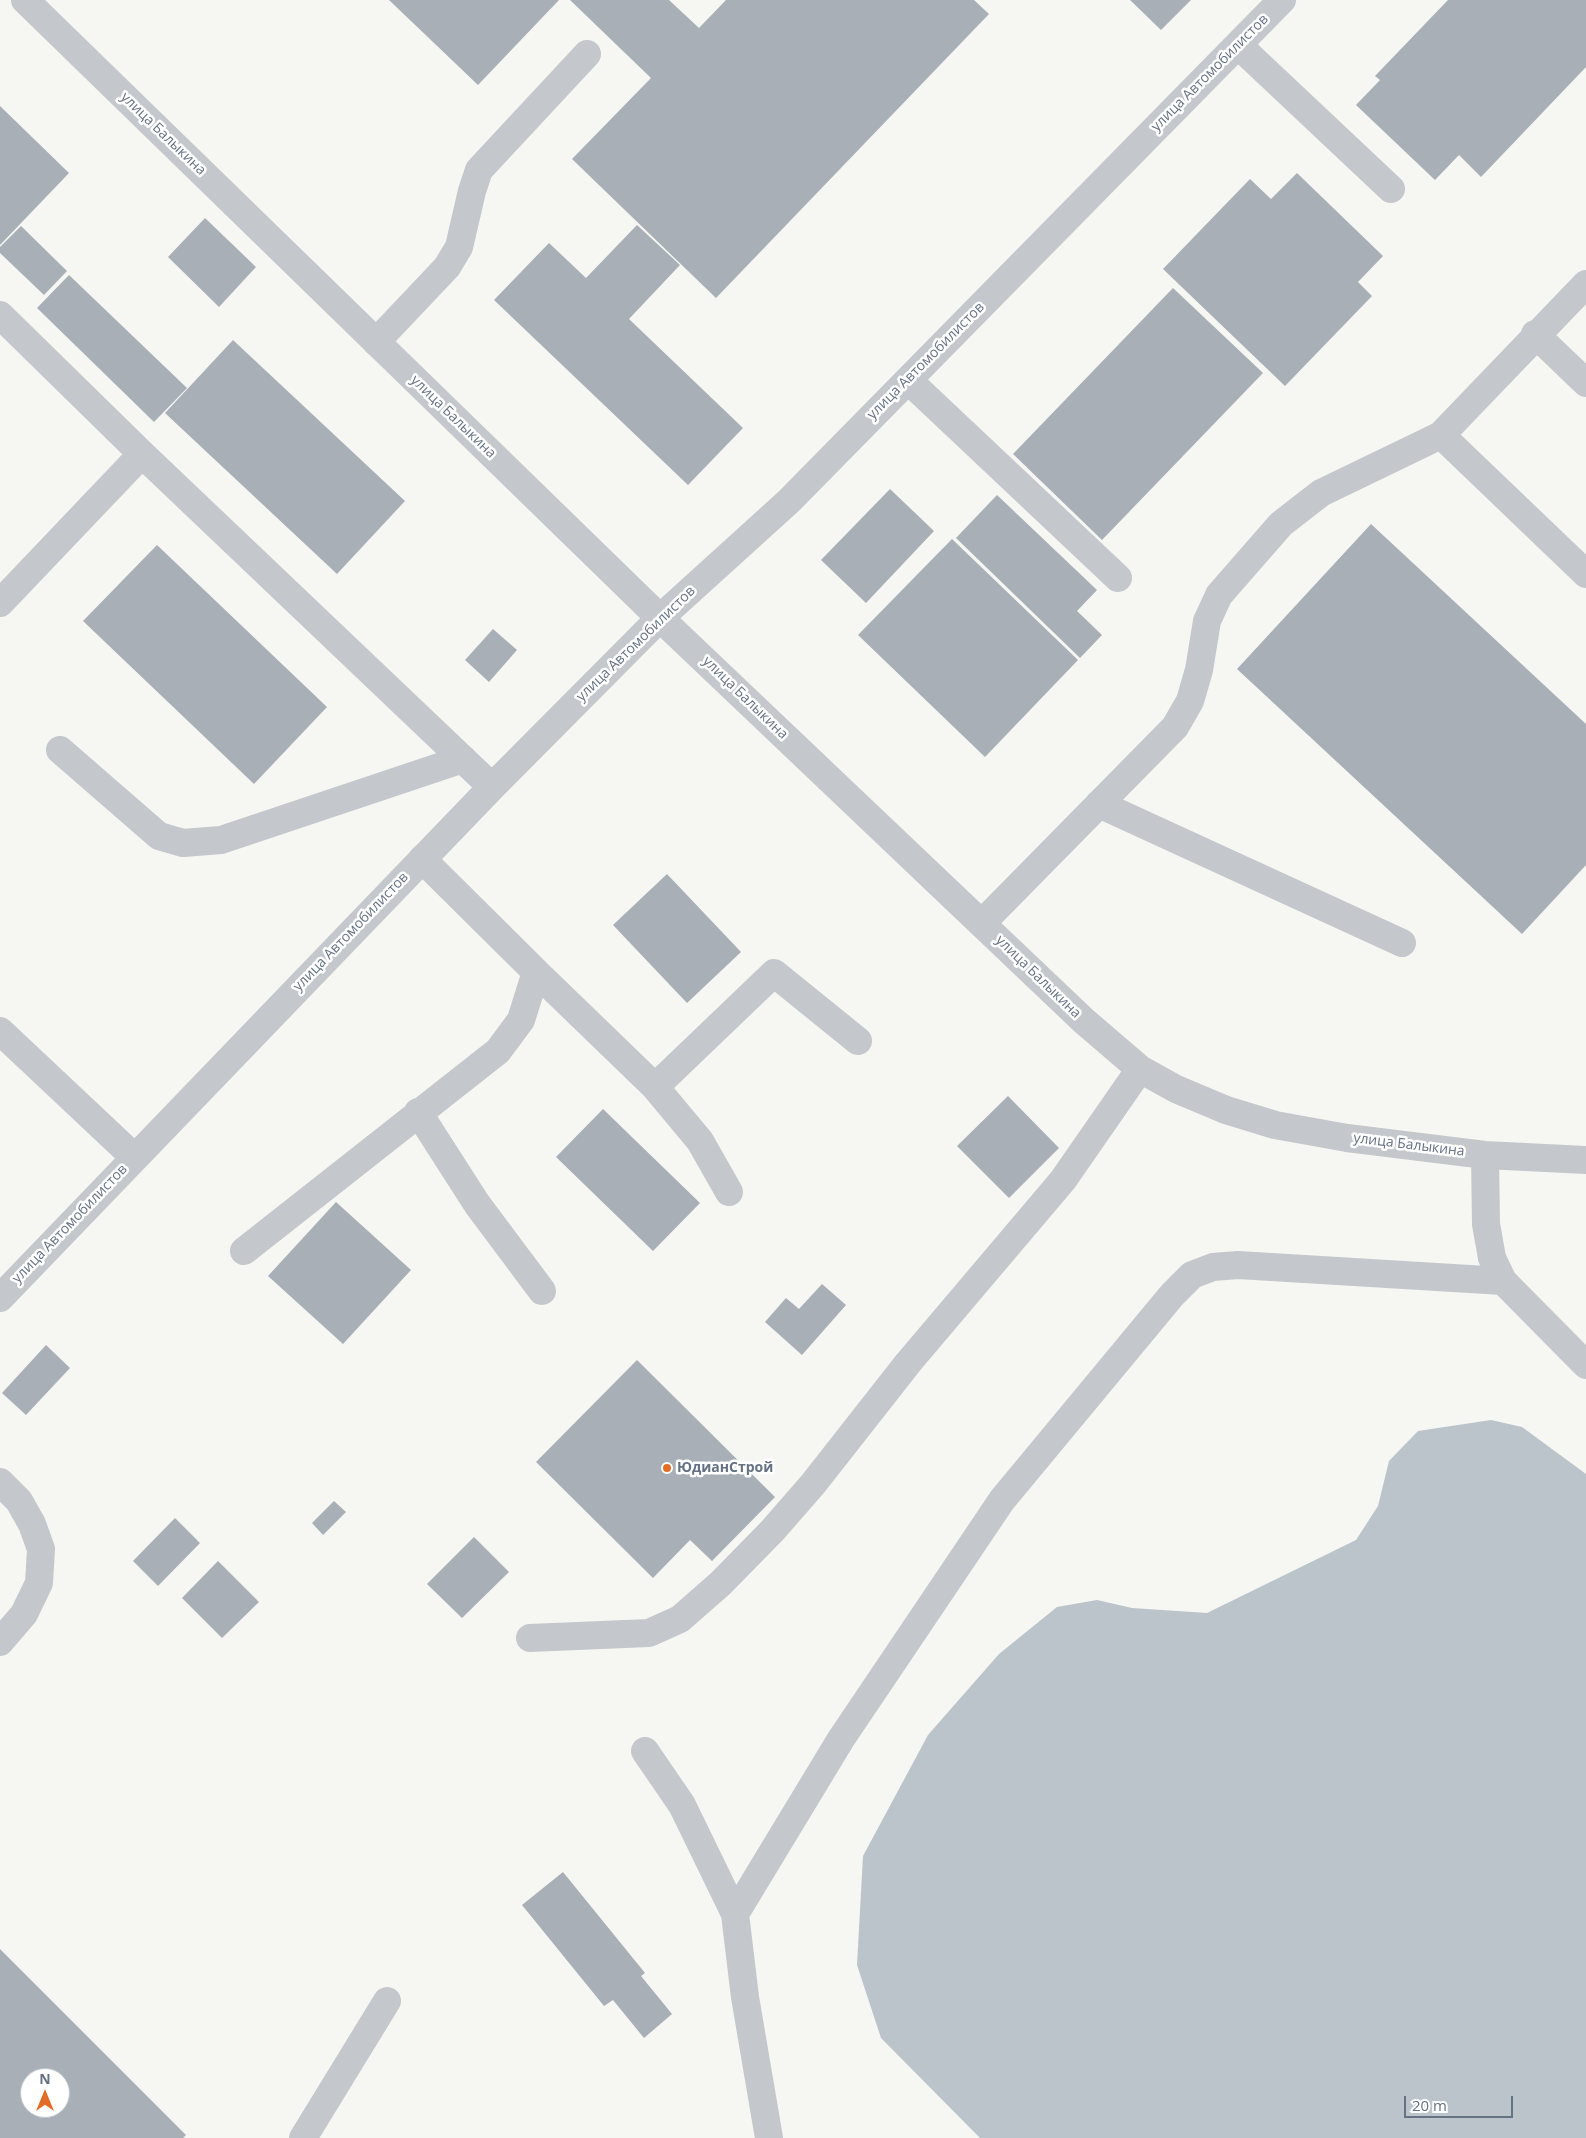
<!DOCTYPE html>
<html>
<head>
<meta charset="utf-8">
<style>
	body { margin:0 }
	#map { position:relative; width:1586px; height:2138px; overflow:hidden; background:#f6f6f3; font-family:"Open Sans",sans-serif }
	canvas { display:block }
	.north { position:absolute; left:20px; top:2068px; width:50px; height:50px; box-sizing:border-box; background:#fff; border:1px solid #c1c7ce; border-radius:50%; rotate:0deg; font-size:14px; font-weight:700; line-height:20px; text-align:center; color:#657284 }
	.north::after { content:''; display:block; margin:auto; width:18px; height:22px; background:#e36d26; clip-path:polygon(50% 0,100% 100%,50% 72%,0 100%) }
	.scale { position:absolute; left:1404px; top:2096px; width:109px; height:22px; box-sizing:border-box; border:2px solid #657284; border-top:0; padding-left:6px; font-size:15px; line-height:18px; white-space:nowrap; color:#657284; -webkit-text-stroke:4px #fff; paint-order:stroke }
</style>
</head>
<body>
<div id="map">
<canvas width="1586" height="2138"></canvas>
<div class="north">N</div>
<div class="scale">20 m</div>
</div>
<script>
const c = document.querySelector('canvas').getContext('2d');
c.lineJoin = 'round';
function paint(path, color) { c.fillStyle = color; c.fill(path, 'evenodd'); }
const toPath = rows => new Path2D(rows.map(r => 'M' + r).join(''));
function trace(path, color, width, dash) { c.strokeStyle = color; c.lineWidth = width; c.lineCap = dash ? 'butt' : 'round'; c.setLineDash(dash || []); c.stroke(path); }
function label(font, color, halo, rows, align = 'center') {
  c.font = font + ' "Open Sans",sans-serif'; c.lineWidth = 5; c.setLineDash([]); c.textBaseline = 'middle'; c.strokeStyle = halo; c.fillStyle = color; for (const [text, x, y, turn = 0] of rows) {
    c.save(); c.translate(x, y); c.rotate((+turn || 0) * Math.PI / 180); c.textAlign = isNaN(turn) ? turn : align; if (halo) c.strokeText(text, 0, 0); c.fillText(text, 0, 0); c.restore();
  }
}
paint(toPath([
	[1491,1420,1522,1427,1586,1474,1586,2138,980,2138,881,2038,857,1965,863,1856,928,1735,999,1654,1057,1607,1097,1600,1132,1608,1207,1613,1356,1540,1378,1506,1389,1461,1418,1431]
]), '#bbc4ca');
paint(toPath([
	[389,0,559,0,478,85],
	[570,0,669,0,699,28,726,0,974,0,989,14,716,298,572,159,651,78],
	[1130,0,1191,0,1161,30],
	[1448,0,1586,0,1586,67,1481,177,1459,155,1435,180,1356,105,1380,80,1375,76],
	[0,106,69,173,0,245],
	[1297,173,1383,256,1358,282,1372,296,1285,386,1163,269,1250,179,1271,199],
	[205,218,256,267,219,307,168,257],
	[637,225,680,265,629,319,743,428,688,485,494,300,549,243,586,278],
	[21,226,67,271,44,295,0,253,0,247],
	[69,275,187,388,154,422,37,308],
	[1173,288,1263,373,1102,540,1013,454],
	[233,340,405,501,337,574,165,413],
	[890,489,934,531,866,603,821,560],
	[997,495,1097,590,1077,611,1102,635,1080,658,956,538],
	[1371,524,1586,724,1586,865,1522,934,1237,669],
	[952,539,1078,660,985,757,858,635],
	[157,545,327,707,254,784,83,621],
	[493,629,517,650,489,682,465,660],
	[667,874,741,952,687,1003,613,925],
	[1008,1096,1059,1148,1009,1198,957,1146],
	[603,1109,700,1203,653,1251,556,1157],
	[336,1202,411,1270,343,1344,268,1276],
	[822,1284,846,1305,802,1355,765,1322,786,1298,799,1309],
	[46,1345,70,1368,26,1415,2,1393],
	[637,1360,775,1497,712,1561,690,1540,653,1578,536,1462],
	[334,1501,346,1512,323,1535,312,1523],
	[175,1518,200,1543,158,1586,133,1561],
	[474,1537,509,1572,462,1618,427,1584],
	[218,1561,259,1602,222,1638,182,1598],
	[563,1872,645,1973,641,1976,672,2014,644,2038,613,2000,604,2006,522,1905],
	[0,1949,186,2135,183,2138,0,2138],
	[30,2078,60,2078,60,2108,30,2108]
]), '#a8afb6');
trace(toPath([
	[25,0,660,618,1084,1021,1140,1069,1176,1089,1226,1110,1275,1125,1347,1138,1485,1155,1586,1160],
	[1238,45,1391,189],
	[0,315,142,454,492,787],
	[1535,334,1586,383],
	[376,342,447,267,459,247,472,191,479,170,587,54],
	[908,380,1118,578],
	[1441,435,1586,574],
	[0,603,142,454],
	[60,750,159,836,183,843,221,840,463,759],
	[1099,804,1402,943],
	[982,923,1175,727,1190,701,1199,670,1207,621,1219,595,1281,524,1321,493,1441,435,1586,284],
	[536,972,655,1087,700,1141,729,1192],
	[0,1031,134,1157],
	[655,1087,774,973,858,1041],
	[418,1112,477,1204,542,1291],
	[1485,1155,1486,1224,1492,1258,1503,1281,1586,1365],
	[244,1251,498,1051,521,1020,536,972,422,859],
	[0,1298,492,787,660,618,789,501,1282,0],
	[0,1482,19,1501,32,1524,41,1549,39,1583,24,1614,0,1642],
	[530,1638,649,1633,680,1619,721,1583,772,1531,813,1484,908,1363,1063,1180,1140,1069],
	[645,1751,682,1805,735,1914,745,1997,769,2138],
	[735,1914,841,1739,1002,1500,1172,1295,1192,1275,1213,1267,1238,1265,1503,1281],
	[303,2138,387,2001]
]), '#c4c7cb', 28);
for (const [x, y, r, color] of [
	[667,1468,5,"#e36d26"]
]) { const dot = new Path2D(); dot.arc(x, y, r, 0, 2 * Math.PI); c.fillStyle = color; c.fill(dot); trace(dot, '#fff', 2); }
label('14px', '#657284', '#fff', [
	["улица Автомобилистов",1210,73,-45],
	["улица Балыкина",163,134,44],
	["улица Автомобилистов",926,361,-45],
	["улица Балыкина",453,417,44],
	["улица Автомобилистов",636,644,-44],
	["улица Балыкина",745,698,44],
	["улица Автомобилистов",351,932,-46],
	["улица Балыкина",1038,977,44],
	["улица Балыкина",1409,1145,7],
	["улица Автомобилистов",70,1224,-46]
]);
label('bold 14px', '#657284', '#fff', [
	["ЮдианСтрой",677,1468]
], 'left');
</script>
</body>
</html>
